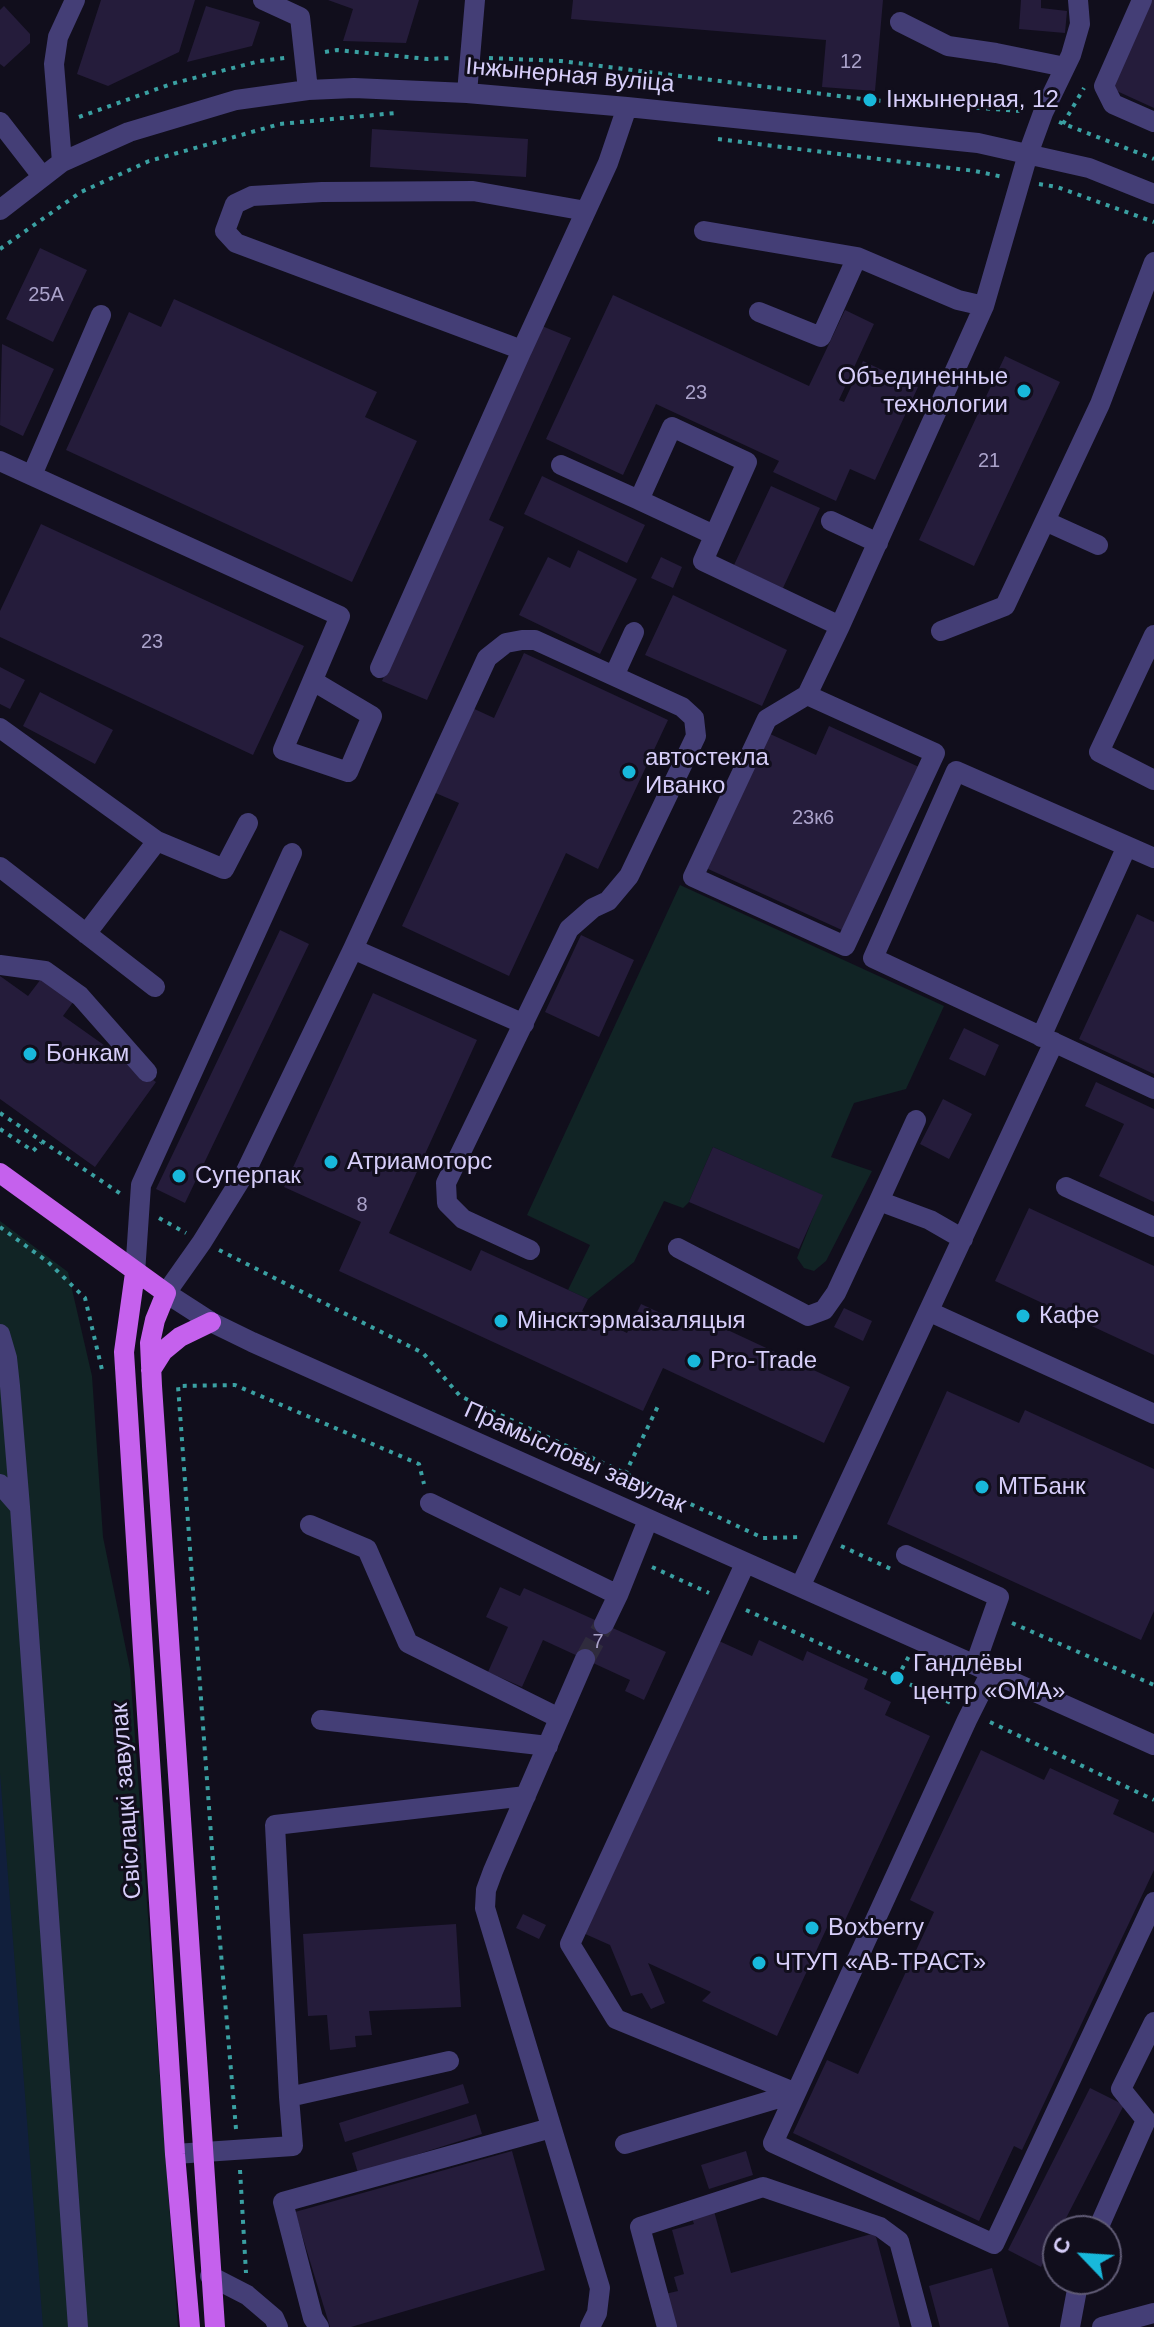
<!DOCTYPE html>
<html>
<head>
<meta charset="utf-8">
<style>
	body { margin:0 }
	#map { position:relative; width:1154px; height:2327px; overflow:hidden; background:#110e1c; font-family:Arial,sans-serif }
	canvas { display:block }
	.north { position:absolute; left:1042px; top:2215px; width:80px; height:80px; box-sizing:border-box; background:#110e1c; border:2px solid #605b75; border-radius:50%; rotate:295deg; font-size:22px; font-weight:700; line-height:32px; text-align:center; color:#d7cefa }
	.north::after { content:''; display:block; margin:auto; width:28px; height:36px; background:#18b8db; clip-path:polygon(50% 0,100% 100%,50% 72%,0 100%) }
</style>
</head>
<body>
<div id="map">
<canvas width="1154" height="2327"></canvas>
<div class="north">С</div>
</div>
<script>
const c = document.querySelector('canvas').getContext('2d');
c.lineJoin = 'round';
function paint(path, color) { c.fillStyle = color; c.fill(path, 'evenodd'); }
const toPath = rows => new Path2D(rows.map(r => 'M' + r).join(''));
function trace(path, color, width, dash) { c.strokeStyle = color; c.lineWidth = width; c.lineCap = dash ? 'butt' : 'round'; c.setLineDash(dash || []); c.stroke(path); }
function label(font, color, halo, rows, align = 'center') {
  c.font = font + ' Arial,sans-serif'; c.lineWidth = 6; c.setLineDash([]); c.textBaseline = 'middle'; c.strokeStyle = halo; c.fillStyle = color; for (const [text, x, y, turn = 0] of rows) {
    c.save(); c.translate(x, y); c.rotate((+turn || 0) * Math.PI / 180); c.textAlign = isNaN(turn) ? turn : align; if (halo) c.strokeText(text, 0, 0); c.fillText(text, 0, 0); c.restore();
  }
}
paint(toPath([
	[680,885,944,1006,906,1089,854,1103,831,1157,872,1171,826,1261,814,1271,804,1268,797,1258,822,1195,713,1147,689,1202,683,1208,664,1201,634,1262,588,1299,568,1290,590,1245,527,1215],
	[0,1221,68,1272,92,1376,103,1537,130,1669,178,2327,0,2327]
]), '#112425');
paint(toPath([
	[0,1773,43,2327,0,2327]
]), '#111f3c');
paint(toPath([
	[101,0,195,0,179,52,108,86,77,74],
	[328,0,419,0,406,43,343,41,353,9],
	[573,0,883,0,875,91,822,87,826,40,571,19],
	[1021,0,1041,0,1041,8,1067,11,1065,33,1019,29],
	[1149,0,1154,0,1154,108,1108,87],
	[4,6,30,34,30,43,4,67,0,64,0,10],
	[206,6,260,22,252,46,187,62],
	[372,129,528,139,526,177,370,167],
	[40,248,87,270,53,342,6,319],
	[613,295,809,386,845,310,874,324,839,400,844,402,863,361,918,387,875,480,850,469,836,501,773,472,779,461,656,404,623,475,546,439],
	[174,299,377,392,365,417,417,441,352,582,66,450,129,312,161,327],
	[542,326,571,338,489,520,504,527,427,700,382,681],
	[2,344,54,369,23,436,0,425],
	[1005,356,1060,382,974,566,919,540],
	[542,476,645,525,627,563,524,514],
	[771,486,820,508,783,588,734,565],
	[41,524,304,646,253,755,0,637,0,611],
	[578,550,637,579,600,654,519,615,548,557,570,568],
	[661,557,682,567,673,588,651,578],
	[673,595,787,650,762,706,645,655],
	[524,653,668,720,598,869,566,853,509,976,402,926,459,803,431,791,470,707,494,718],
	[0,667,25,680,10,709,0,704],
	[40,692,113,730,95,764,23,726],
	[829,726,919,767,844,931,706,868,768,733,816,755],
	[1137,914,1154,922,1154,1074,1079,1039],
	[280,930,309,944,185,1203,156,1189],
	[581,935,634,960,599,1037,545,1012],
	[44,975,76,998,63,1016,156,1082,95,1167,0,1099,0,976,28,996],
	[373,993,477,1040,389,1233,471,1271,481,1250,588,1299,582,1311,627,1333,641,1304,684,1324,689,1312,850,1387,824,1443,663,1368,643,1411,339,1271,361,1222,284,1187],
	[964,1028,999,1045,985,1076,949,1059],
	[1096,1082,1154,1109,1154,1202,1099,1176,1124,1124,1085,1106],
	[943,1099,972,1114,949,1159,920,1144],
	[713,1147,823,1195,799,1249,689,1202],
	[1029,1208,1154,1266,1154,1355,995,1281],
	[844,1308,872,1321,863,1341,834,1327],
	[947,1391,1019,1423,1025,1410,1154,1469,1154,1611,1141,1640,887,1524],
	[500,1587,520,1596,524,1588,666,1652,644,1700,625,1691,630,1680,543,1640,522,1687,488,1672,508,1627,486,1617],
	[759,1640,803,1661,807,1651,868,1679,864,1689,891,1702,885,1715,930,1736,842,1927,830,1921,777,2036,702,2001,711,1992,648,1963,665,2003,651,2009,642,1993,631,1996,610,1945,583,1933,719,1641,752,1656],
	[981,1750,1044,1780,1050,1768,1119,1800,1113,1814,1154,1833,1154,1870,1022,2150,1014,2146,979,2221,793,2133,827,2060,858,2074,934,1912,910,1900],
	[523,1914,546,1925,539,1939,516,1928],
	[456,1924,461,2007,369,2011,372,2035,355,2036,356,2047,330,2050,327,2015,308,2016,303,1934],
	[463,2084,469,2103,345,2142,339,2123],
	[1090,2088,1124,2105,1041,2267,1008,2250],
	[476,2114,482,2134,358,2173,352,2153],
	[512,2151,545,2270,351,2327,330,2327,295,2212],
	[746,2151,753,2175,709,2189,701,2165],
	[714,2211,731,2273,875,2233,900,2327,675,2327,665,2294,678,2291,674,2277,684,2274,672,2230,694,2224,692,2218],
	[992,2268,1009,2327,940,2327,929,2286]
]), '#251c3b');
trace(toPath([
	[585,1659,604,1624]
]), '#2f2b3d', 20, [20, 10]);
trace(toPath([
	[325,52,337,50,428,59,452,58],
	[489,58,561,61,870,100,1021,111],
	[79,117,171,84,260,61,285,58],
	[1059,122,1154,159],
	[1063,124,1084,88],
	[718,139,975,171,1003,177],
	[1039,184,1057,187,1154,222],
	[0,249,81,192,149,161,280,124,395,113],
	[0,1113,121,1194],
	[0,1129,33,1151,41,1143],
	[159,1218,186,1233],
	[0,1227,48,1262,85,1298,103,1374],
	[219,1250,423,1353,460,1396,763,1538,802,1537],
	[625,1474,659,1404],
	[841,1546,891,1569],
	[652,1567,709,1593],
	[746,1610,953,1704],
	[1012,1623,1154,1685],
	[897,1678,909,1656],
	[990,1722,1154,1800],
	[236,2129,212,1848,178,1386,235,1385,419,1464,424,1484],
	[240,2170,246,2273]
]), '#3aa0a2', 4, [4, 6]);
trace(toPath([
	[263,0,300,17,308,90],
	[1142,0,1104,86,1113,104,1154,122],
	[900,22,948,46,996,53,1065,67],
	[467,93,475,0],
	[0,122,42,176],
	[62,162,54,64,58,37,75,0],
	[0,210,62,162,129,132,236,100,308,90,354,88,467,93,627,107,978,143,1089,168,1154,194],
	[586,211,473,191,322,192,252,196,235,204,225,231,236,243,522,350,608,163,627,107],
	[704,231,857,257,958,300,984,306],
	[759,312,821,337,857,257],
	[0,461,340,616,283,750,348,772,372,716,313,681],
	[561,465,639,500],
	[32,475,101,315],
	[831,521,878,543],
	[1045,521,1098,545],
	[714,535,639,500,672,427,747,462,703,561,840,626,984,306,1028,154,1043,113,1071,55,1080,24,1078,0],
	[941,631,1005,606,1100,404,1154,262],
	[1154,635,1099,752,1154,780],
	[380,668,522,350],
	[614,676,634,632],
	[807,695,935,753,845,946,693,877,767,719,807,695,840,626],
	[0,728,157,841,86,934],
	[157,841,224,869,248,823],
	[1154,858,956,771,873,958,1154,1089],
	[0,867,155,987],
	[353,949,524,1024],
	[0,965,45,971,80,996,147,1072],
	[1041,1037,1127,846],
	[1066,1187,1154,1227],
	[879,1201,916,1120],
	[678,1248,808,1316,824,1310,836,1293,879,1201,930,1220,963,1239],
	[530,1250,463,1219,447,1203,446,1183,569,929,593,908,608,901,629,876,696,736,694,718,682,707,535,640,522,640,506,643,487,658,353,949,246,1171,202,1242,166,1293,211,1322,252,1342,1154,1745],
	[135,1273,141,1185,292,853],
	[930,1312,1154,1414],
	[0,1334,7,1358,10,1386,20,1507,78,2327],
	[0,1484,20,1507],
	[430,1503,618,1595,648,1520],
	[310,1525,367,1549,408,1643,559,1718],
	[906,1555,999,1597,975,1665],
	[800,1587,1054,1042],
	[604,1624,618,1595],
	[585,1659,493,1871,486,1890,485,1908,600,2288,597,2313,590,2327],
	[991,1672,967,1720,773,2143,994,2244,1154,1902],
	[321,1720,548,1746],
	[449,2061,289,2097,275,1825,526,1796],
	[625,2144,796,2093,616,2019,570,1944,745,1564],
	[175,2154,293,2146,289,2097],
	[1097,2231,1146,2120,1121,2089,1154,2022],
	[210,2276,247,2295,274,2318,278,2327],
	[319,2327,313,2318,283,2202,551,2128],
	[667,2327,640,2227,763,2187,880,2227,899,2241,922,2327],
	[1070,2327,1079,2279],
	[1102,2327,1154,2313]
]), '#443e76', 20);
trace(toPath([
	[0,1173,166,1293,155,1320,150,1343,152,1386,215,2327],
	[135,1273,124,1352,175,2154,190,2327],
	[151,1370,163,1351,180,1337,211,1322]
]), '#c561ed', 20);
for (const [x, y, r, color] of [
	[870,100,8,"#18b8db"],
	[1024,391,8,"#18b8db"],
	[629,772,8,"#18b8db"],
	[30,1054,8,"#18b8db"],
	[331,1162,8,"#18b8db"],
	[179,1176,8,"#18b8db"],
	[1023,1316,8,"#18b8db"],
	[501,1321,8,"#18b8db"],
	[694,1361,8,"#18b8db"],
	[982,1487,8,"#18b8db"],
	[897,1678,8,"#18b8db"],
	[812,1928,8,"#18b8db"],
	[759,1963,8,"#18b8db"]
]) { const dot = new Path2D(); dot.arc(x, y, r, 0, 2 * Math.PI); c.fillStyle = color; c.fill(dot); trace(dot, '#110e1c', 3); }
label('20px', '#aaa2ca', null, [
	["12",851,62],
	["25А",46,295],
	["23",696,393],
	["21",989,461],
	["23",152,642],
	["23к6",813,818],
	["8",362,1205],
	["7",598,1642]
]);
label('24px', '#d7cefa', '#110e1c', [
	["Інжынерная вуліца",570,76,5],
	["Прамысловы завулак",575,1458,24],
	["Свіслацкі завулак",127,1801,-94]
]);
label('24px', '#d7cefa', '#110e1c', [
	["Інжынерная, 12",886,100],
	["Объединенные",1008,377,"right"],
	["технологии",1008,405,"right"],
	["автостекла",645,758],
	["Иванко",645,786],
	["Бонкам",46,1054],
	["Атриамоторс",347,1162],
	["Суперпак",195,1176],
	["Кафе",1039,1316],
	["Мінсктэрмаізаляцыя",517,1321],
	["Pro-Trade",710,1361],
	["МТБанк",998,1487],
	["Гандлёвы",913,1664],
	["центр «ОМА»",913,1692],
	["Boxberry",828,1928],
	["ЧТУП «АВ-ТРАСТ»",775,1963]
], 'left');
</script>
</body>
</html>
